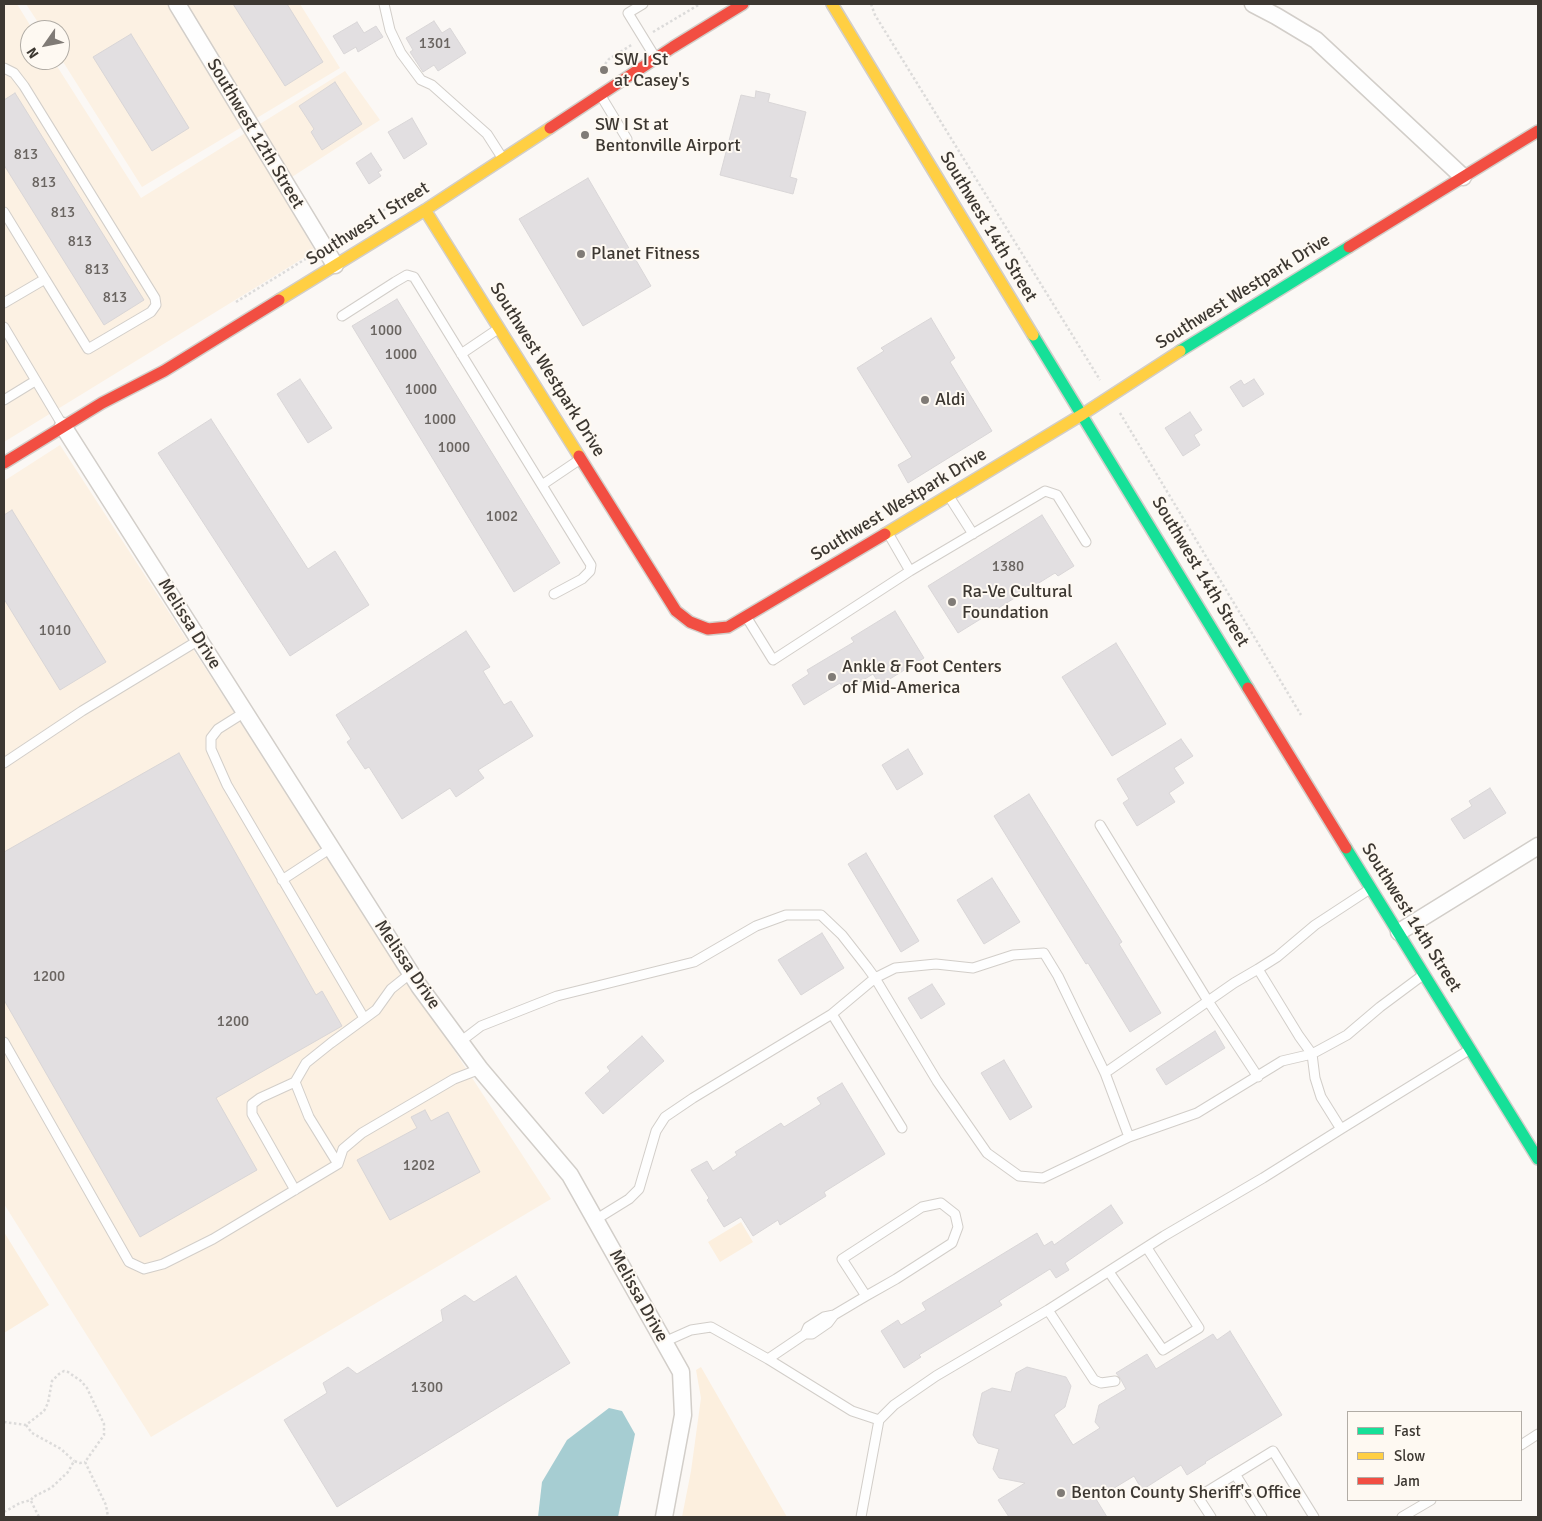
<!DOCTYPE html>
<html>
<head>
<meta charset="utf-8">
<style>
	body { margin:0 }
	#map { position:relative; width:1542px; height:1521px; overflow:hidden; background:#fbf8f5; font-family:Signika,sans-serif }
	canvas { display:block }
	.frame { position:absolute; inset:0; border:5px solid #3d3832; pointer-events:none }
	.legend { position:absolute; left:1347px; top:1411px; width:175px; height:90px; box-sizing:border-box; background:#fef9f2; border:1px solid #b1aca5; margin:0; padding:6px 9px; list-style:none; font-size:15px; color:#3d3832 }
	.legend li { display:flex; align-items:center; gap:10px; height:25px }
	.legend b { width:25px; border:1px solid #b1aca5 }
	.north { position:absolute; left:20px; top:20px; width:50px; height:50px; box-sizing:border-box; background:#fef9f2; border:1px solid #b1aca5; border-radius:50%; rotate:237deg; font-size:14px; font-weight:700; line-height:20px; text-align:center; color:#3d3832 }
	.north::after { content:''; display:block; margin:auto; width:18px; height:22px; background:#807b76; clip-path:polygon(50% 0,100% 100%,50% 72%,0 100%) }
</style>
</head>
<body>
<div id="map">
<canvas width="1542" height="1521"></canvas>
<div class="frame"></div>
<ul class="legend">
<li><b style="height:6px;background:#16e098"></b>Fast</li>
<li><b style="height:6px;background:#ffcf43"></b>Slow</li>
<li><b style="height:6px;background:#f24e42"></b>Jam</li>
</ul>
<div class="north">N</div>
</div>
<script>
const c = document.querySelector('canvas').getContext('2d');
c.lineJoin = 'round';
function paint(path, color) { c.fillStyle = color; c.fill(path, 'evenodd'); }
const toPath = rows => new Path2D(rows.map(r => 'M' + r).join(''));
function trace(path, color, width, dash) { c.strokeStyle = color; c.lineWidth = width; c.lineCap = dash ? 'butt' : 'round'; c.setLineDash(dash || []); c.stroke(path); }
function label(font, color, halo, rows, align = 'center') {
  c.font = font + ' Signika,sans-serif'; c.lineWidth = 4; c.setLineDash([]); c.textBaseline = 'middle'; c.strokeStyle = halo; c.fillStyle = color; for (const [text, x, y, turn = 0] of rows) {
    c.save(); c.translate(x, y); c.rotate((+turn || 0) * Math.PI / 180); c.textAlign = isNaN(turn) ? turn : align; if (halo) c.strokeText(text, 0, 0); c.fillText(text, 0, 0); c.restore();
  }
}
paint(toPath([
	[4,4,17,4,33,30,30,30,30,60,53,60,141,198,345,71,380,120,278,186,315,251,4,442],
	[26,4,300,4,340,68,142,187,60,57,60,30,43,30],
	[60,445,551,1199,151,1437,4,1204,4,481]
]), '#fcf1e3');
paint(toPath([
	[741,1222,753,1242,720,1262,708,1242],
	[4,1232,49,1305,4,1333],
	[701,1367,787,1517,682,1517,691,1471,701,1398,696,1370]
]), '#fcefde');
paint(toPath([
	[609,1408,622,1411,635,1434,618,1517,538,1517,542,1482,567,1440]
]), '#a6cdd2');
const building = toPath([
	[233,4,287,4,323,62,285,86,233,4],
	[434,21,442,33,450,28,466,53,438,71,434,65,423,72,410,52,413,50,406,38,434,21],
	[357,22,364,33,376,26,383,37,358,52,356,47,344,54,333,36,357,22],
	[131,34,189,128,152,151,93,57,131,34],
	[335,82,362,124,322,150,311,132,314,129,299,106,335,82],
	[756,91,770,94,768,102,806,112,790,177,797,179,793,194,720,175,741,95,755,98,756,91],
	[15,93,144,300,104,325,4,165,4,100,15,93],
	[412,118,427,144,404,159,388,132,412,118],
	[371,153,382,170,378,172,381,176,369,184,356,163,371,153],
	[588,178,651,286,583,326,519,219,588,178],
	[397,299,560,563,514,592,352,326,397,299],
	[931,318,955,358,950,362,992,431,908,483,898,465,912,457,857,368,884,351,881,348,931,318],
	[300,379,332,428,308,443,277,394,300,379],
	[1254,379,1264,394,1243,407,1230,387,1241,380,1244,385,1254,379],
	[1190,412,1202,430,1194,435,1200,445,1183,456,1165,428,1190,412],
	[211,419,308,569,335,551,369,605,290,656,158,453,211,419],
	[12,510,106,662,60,690,4,599,4,515,12,510],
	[1042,515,1074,566,1058,576,1055,573,958,633,928,586,1042,515],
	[895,611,924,658,880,685,873,674,845,691,840,683,804,705,792,685,809,674,807,670,854,642,851,638,895,611],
	[466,631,490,667,483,671,504,705,511,701,533,736,478,770,484,778,456,797,450,788,402,819,369,767,365,769,347,742,351,739,336,715,466,631],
	[1116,643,1166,724,1112,756,1062,677,1116,643],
	[1181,739,1193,756,1174,768,1184,783,1169,793,1175,802,1137,826,1123,803,1129,799,1117,779,1181,739],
	[908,749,923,774,897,790,882,765,908,749],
	[179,753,316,995,322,991,342,1026,216,1098,257,1170,140,1237,4,1000,4,852,179,753],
	[1490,788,1506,813,1464,839,1451,819,1472,806,1469,801,1490,788],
	[1029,794,1122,942,1119,944,1161,1013,1130,1032,1088,963,1086,964,994,816,1029,794],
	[866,853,919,941,901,952,848,864,866,853],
	[992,878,1020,922,984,944,957,900,992,878],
	[822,933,844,968,801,995,778,960,822,933],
	[932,984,945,1004,921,1019,908,998,932,984],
	[1215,1031,1225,1048,1166,1085,1156,1069,1215,1031],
	[642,1036,664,1061,603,1114,585,1093,610,1071,607,1067,642,1036],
	[1004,1060,1032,1107,1010,1120,981,1073,1004,1060],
	[842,1083,885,1154,824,1192,826,1196,780,1225,778,1220,753,1236,741,1217,724,1227,707,1200,709,1198,691,1170,707,1161,713,1171,737,1155,735,1152,781,1123,784,1127,821,1104,817,1098,842,1083],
	[425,1110,431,1121,448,1112,480,1172,390,1220,357,1160,417,1128,411,1117,425,1110],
	[1111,1205,1123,1223,1065,1263,1069,1270,1056,1278,1050,1269,999,1301,1002,1305,919,1355,921,1357,904,1368,881,1331,898,1320,901,1325,926,1310,922,1303,1037,1233,1044,1246,1052,1241,1054,1245,1111,1205],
	[516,1276,570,1363,337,1507,284,1420,327,1393,323,1383,348,1367,357,1374,443,1321,441,1310,465,1295,474,1302,516,1276],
	[1230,1331,1282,1415,1205,1462,1206,1463,1187,1475,1181,1465,1142,1490,1134,1476,1096,1499,1107,1517,1009,1517,998,1500,1025,1483,999,1478,993,1469,999,1449,978,1443,973,1435,982,1393,992,1388,1011,1392,1016,1373,1027,1367,1066,1377,1071,1386,1065,1407,1054,1415,1073,1445,1100,1428,1095,1422,1099,1405,1126,1389,1120,1378,1116,1373,1147,1354,1156,1369,1213,1334,1217,1340,1230,1331]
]);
paint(building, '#e2dfe1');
trace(building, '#d9d6d7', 1);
const lane = toPath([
	[384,4,390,30,401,53,421,80,432,85,487,134,503,159],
	[643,4,628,13,655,57],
	[4,68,14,73,24,86,155,298,156,305,151,312,88,349,45,279,4,303],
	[601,96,627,139],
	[4,212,45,279],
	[342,316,395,282,407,275,414,277,591,565,590,571,582,579,554,594],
	[4,327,63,426],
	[461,354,498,329],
	[4,400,35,381],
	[542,485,579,460],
	[950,498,973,534],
	[888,533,910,571,1045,491,1057,495,1086,542],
	[747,618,773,660,910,571],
	[245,712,218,729,211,738,211,749,227,785,364,1018],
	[4,763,82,711,199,640],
	[1100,825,1208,1001,1258,1077],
	[282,880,331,848],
	[1370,889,1315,925,1277,957,1258,969,1299,1036,1312,1054,1347,1035,1380,1007,1423,975],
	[4,1042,129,1262,144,1269,163,1264,213,1239,338,1164,343,1149,362,1133,454,1079,480,1069],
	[460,1042,481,1026,557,996,694,962,756,926,786,915,821,915,842,935,867,967,875,978,832,1014],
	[1105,1073,1058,976,1044,953,1013,955,973,968,936,964,895,968,875,978,937,1081,987,1153,1019,1176,1043,1178,1129,1137,1197,1113,1282,1061,1312,1054,1315,1078,1321,1097,1341,1129,1469,1050],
	[295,1082,260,1098,252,1104,252,1114,295,1190],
	[1129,1137,1105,1073,1234,983,1258,969],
	[338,1164,309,1117,295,1082,306,1063,331,1043,376,1010,391,989,411,973],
	[595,1220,629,1199,639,1189,656,1131,665,1117,693,1098,832,1014,902,1128],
	[1109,1272,1163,1350,1199,1328,1147,1248],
	[1048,1310,1094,1380,1101,1383,1115,1381],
	[805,1334,808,1327,824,1317,834,1315,866,1296,896,1279,952,1243,958,1227,955,1214,941,1203,922,1207,842,1259,866,1296],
	[664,1342,691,1330,711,1327,768,1359,805,1334,812,1334,828,1323,834,1315],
	[768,1359,852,1411,879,1420,894,1405,936,1376,1048,1310,1164,1236,1263,1178,1341,1129],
	[1521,1445,1538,1434],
	[1235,1474,1262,1517],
	[861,1517,879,1420],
	[1211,1517,1198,1497,1273,1451,1314,1517],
	[1402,1517,1431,1500]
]);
const street = toPath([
	[177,4,335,265],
	[1253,4,1276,16,1316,40,1463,177],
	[63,426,419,986,480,1069,570,1175,681,1372,683,1415,664,1517],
	[1399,932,1538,846]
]);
const fast = toPath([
	[1033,335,1248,688],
	[1180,351,1349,247],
	[1346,848,1538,1159]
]);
const slow = toPath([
	[832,4,1033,335],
	[425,210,579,456],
	[279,300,425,210,550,128],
	[885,534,1083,414,1180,351]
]);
const jam = toPath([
	[550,128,673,47,743,4],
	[1349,247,1538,131],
	[579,456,676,611,690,622,708,629,728,627,885,534],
	[4,463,102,403,164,371,279,300],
	[1248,688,1346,848]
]);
trace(lane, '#d2cec9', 11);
trace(street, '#d2cec9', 19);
trace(fast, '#d2cec9', 14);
trace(slow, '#d2cec9', 14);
trace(jam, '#d2cec9', 14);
trace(toPath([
	[871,4,875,15,1100,380],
	[653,32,700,4],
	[599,72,609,59,633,44],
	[336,239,427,184],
	[236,302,312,255],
	[1120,413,1301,715],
	[4,1422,26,1425,44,1411,48,1403,52,1381,59,1374,64,1371,68,1372,81,1381,87,1388,104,1424,104,1435,85,1462],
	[26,1425,32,1433,61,1449,74,1461],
	[85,1462,106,1505,108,1517],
	[31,1501,39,1517],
	[4,1512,20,1503,31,1500,33,1497,51,1488,68,1472,74,1461,80,1463,85,1462]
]), '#dcdbda', 2.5, [2.5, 2.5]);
trace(lane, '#fefefe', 9);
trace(street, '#fefefe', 16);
trace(fast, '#16e098', 11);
trace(slow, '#ffcf43', 11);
trace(jam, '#f24e42', 11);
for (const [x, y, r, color] of [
	[604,70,5,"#807b76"],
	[585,135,5,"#807b76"],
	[581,254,5,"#807b76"],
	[925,400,5,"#807b76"],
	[952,602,5,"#807b76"],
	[832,677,5,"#807b76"],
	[1061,1493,5,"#807b76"]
]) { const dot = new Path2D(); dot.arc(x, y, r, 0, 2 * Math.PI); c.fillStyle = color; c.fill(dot); trace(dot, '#fef9f2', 2); }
label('15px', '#696460', null, [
	["1301",435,44],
	["813",26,155],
	["813",44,183],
	["813",63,213],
	["813",80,242],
	["813",97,270],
	["813",115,298],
	["1000",386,331],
	["1000",401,355],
	["1000",421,390],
	["1000",440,420],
	["1000",454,448],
	["1002",502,517],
	["1380",1008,567],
	["1010",55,631],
	["1200",49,977],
	["1200",233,1022],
	["1202",419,1166],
	["1300",427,1388]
]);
label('18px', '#3d3832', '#fef9f2', [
	["SW I St",614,60],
	["at Casey's",614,81],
	["SW I St at",595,125],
	["Bentonville Airport",595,146],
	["Planet Fitness",591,254],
	["Aldi",935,400],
	["Ra-Ve Cultural",962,592],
	["Foundation",962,613],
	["Ankle & Foot Centers",842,667],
	["of Mid-America",842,688],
	["Benton County Sheriff's Office",1071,1493]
], 'left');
label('18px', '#3d3832', '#fef9f2', [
	["Southwest 12th Street",255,134,59],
	["Southwest I Street",368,224,-32],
	["Southwest 14th Street",988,227,59],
	["Southwest Westpark Drive",1243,292,-32],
	["Southwest Westpark Drive",547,370,58],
	["Southwest Westpark Drive",899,505,-31],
	["Southwest 14th Street",1200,572,59],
	["Melissa Drive",189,624,58],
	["Southwest 14th Street",1411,918,58],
	["Melissa Drive",407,965,56],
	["Melissa Drive",638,1296,61]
]);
</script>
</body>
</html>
